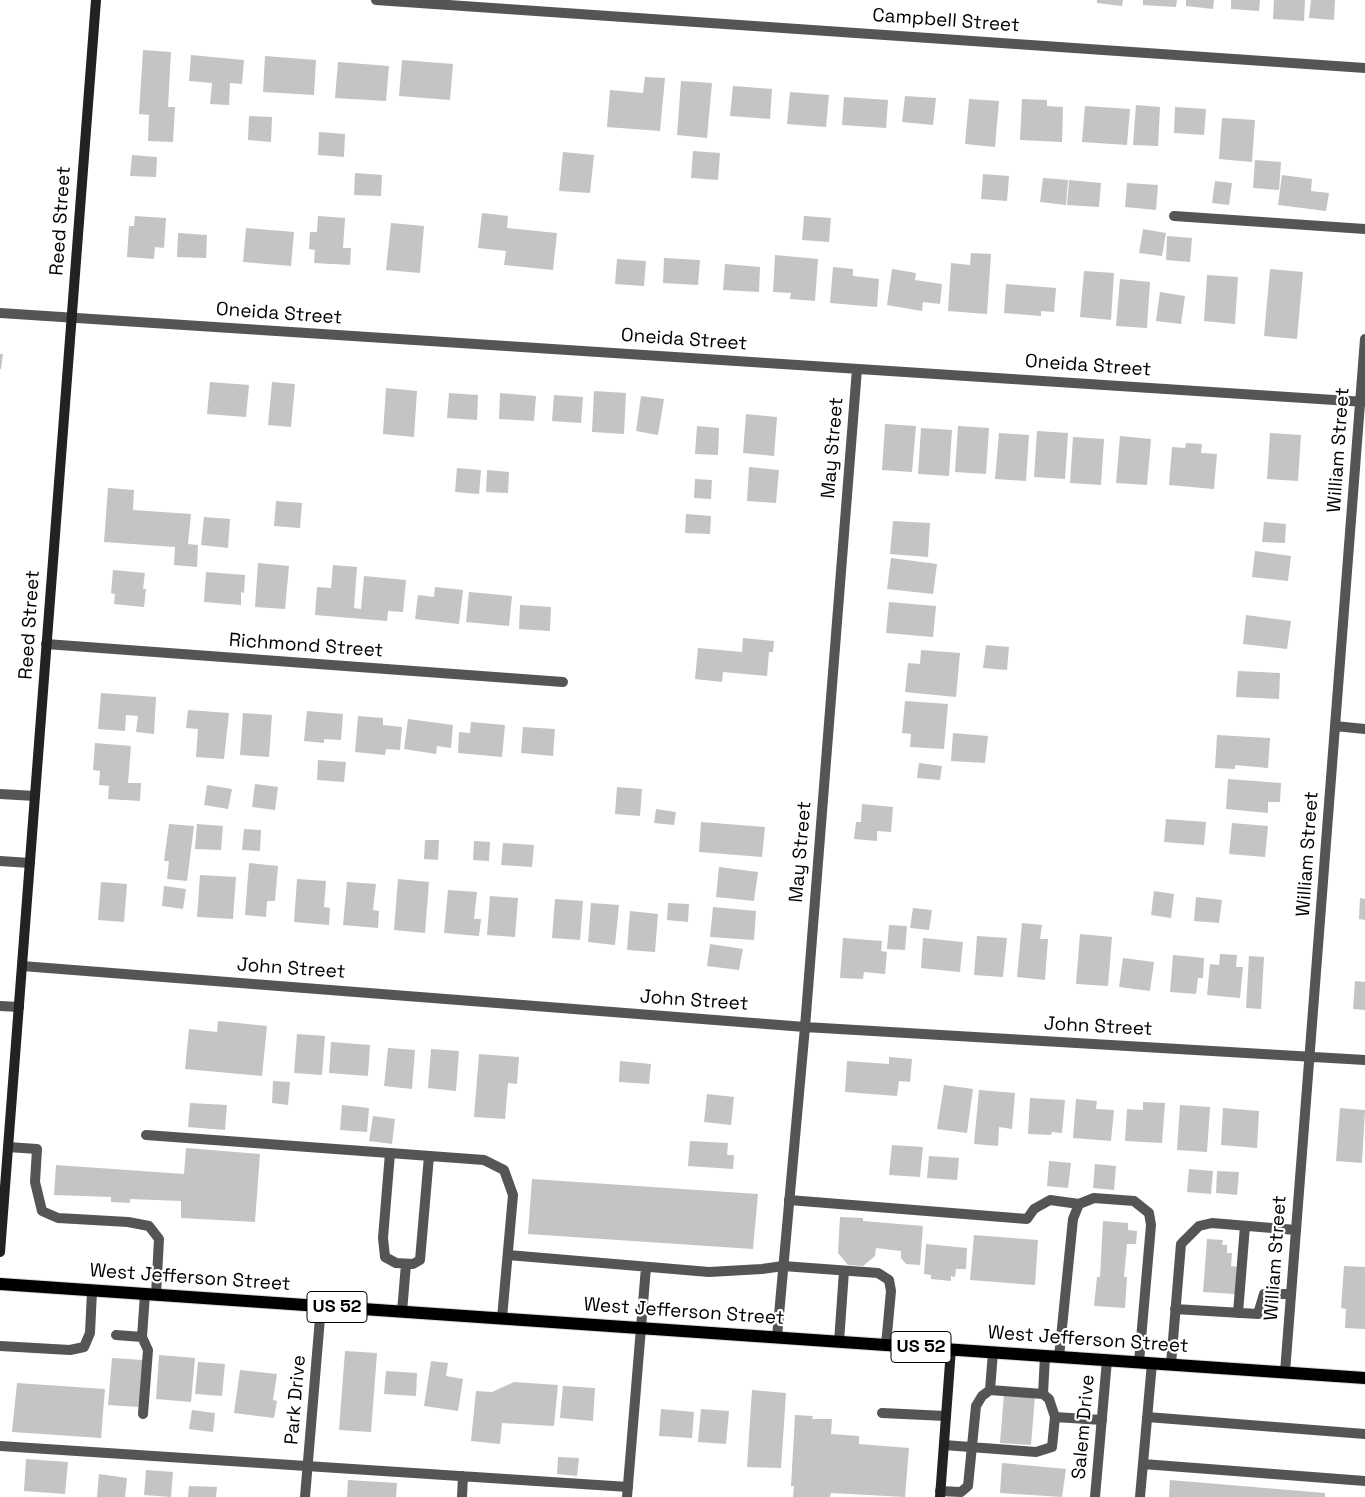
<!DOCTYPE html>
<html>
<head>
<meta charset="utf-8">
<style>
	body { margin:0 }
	canvas { display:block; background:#fff }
</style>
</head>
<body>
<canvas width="1365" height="1497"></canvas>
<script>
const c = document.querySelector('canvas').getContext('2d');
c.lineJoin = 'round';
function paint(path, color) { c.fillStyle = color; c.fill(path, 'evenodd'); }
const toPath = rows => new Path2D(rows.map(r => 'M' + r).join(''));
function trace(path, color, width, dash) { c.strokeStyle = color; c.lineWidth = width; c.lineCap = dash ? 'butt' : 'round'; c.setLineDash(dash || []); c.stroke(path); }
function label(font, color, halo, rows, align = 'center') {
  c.font = font + ' "Space Grotesk",sans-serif'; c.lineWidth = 4.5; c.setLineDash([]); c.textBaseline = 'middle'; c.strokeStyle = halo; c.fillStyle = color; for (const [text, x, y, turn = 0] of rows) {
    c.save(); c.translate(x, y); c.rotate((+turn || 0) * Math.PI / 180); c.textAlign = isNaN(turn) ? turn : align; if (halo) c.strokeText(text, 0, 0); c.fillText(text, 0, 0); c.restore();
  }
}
paint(toPath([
	[1097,0,1123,0,1122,6,1097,3],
	[1143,0,1177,0,1176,7,1143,5],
	[1186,0,1214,0,1213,9,1186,6],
	[1231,0,1260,0,1259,11,1231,9],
	[1274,0,1305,0,1304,21,1273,19],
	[1311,0,1335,0,1334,20,1309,18],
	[143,50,171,52,168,107,175,107,173,142,148,141,149,115,139,114],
	[191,55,244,60,242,84,230,83,229,105,210,104,212,83,189,81],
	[265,56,316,60,314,95,263,92],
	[402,60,453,64,450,100,399,96],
	[338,62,389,66,386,101,335,98],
	[645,77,665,78,660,131,607,127,610,90,643,93],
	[681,81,712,83,707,138,677,135],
	[733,86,772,89,770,119,730,116],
	[790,92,829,95,826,127,787,124],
	[905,96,936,98,933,125,902,122],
	[844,97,888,100,886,128,842,125],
	[969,99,999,101,995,147,965,144],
	[1022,99,1047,100,1047,106,1063,107,1062,142,1020,140],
	[1136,105,1160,107,1158,146,1133,145],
	[1085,106,1130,109,1127,145,1082,142],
	[1175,107,1206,109,1204,135,1174,133],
	[249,116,272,117,271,142,248,140],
	[1222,118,1255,120,1252,162,1219,159],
	[319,132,345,134,344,157,318,155],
	[693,151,720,153,718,180,691,178],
	[563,152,594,155,590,193,559,191],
	[132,155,157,157,156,177,130,176],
	[1255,160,1281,162,1279,190,1253,188],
	[355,173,382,175,381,196,354,195],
	[983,174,1009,176,1007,201,981,199],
	[1282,175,1312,179,1311,191,1329,193,1326,211,1278,205],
	[1043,178,1068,180,1066,205,1040,202],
	[1069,180,1101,183,1099,207,1067,205],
	[1215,181,1232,183,1229,205,1212,203],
	[1127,183,1158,185,1156,210,1125,207],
	[482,213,508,216,507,228,557,233,553,270,504,265,506,251,478,248],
	[135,216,166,218,164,248,155,247,154,259,127,257,129,226,134,226],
	[318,216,345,218,343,248,351,248,350,265,314,263,315,250,309,249,310,232,317,232],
	[804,216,831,218,829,242,802,240],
	[391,223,424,226,420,273,386,270],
	[246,228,294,232,291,266,243,262],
	[1143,229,1166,233,1162,256,1139,253],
	[178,233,207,235,206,258,177,257],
	[1167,236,1192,238,1190,262,1166,260],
	[971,253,991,254,987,314,948,311,951,263,970,265],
	[775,255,818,259,815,301,790,299,791,293,773,292],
	[664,258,700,260,698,285,663,283],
	[617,259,646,261,644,286,615,284],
	[725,264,760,267,759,292,723,290],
	[833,267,853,269,853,276,879,279,877,307,830,303],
	[892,269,916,273,915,280,942,284,940,304,923,302,922,311,887,305],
	[1270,269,1303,272,1297,339,1264,336],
	[1084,271,1114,273,1111,320,1080,317],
	[1207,275,1238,277,1235,324,1204,321],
	[1120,279,1150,282,1147,328,1116,326],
	[1006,284,1056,288,1054,312,1041,311,1041,316,1004,313],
	[1160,292,1185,296,1181,324,1156,321],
	[0,354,3,354,1,369,0,369],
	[210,382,249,385,246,417,207,414],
	[272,382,295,384,291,427,268,425],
	[386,388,417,391,414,437,383,434],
	[594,391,626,393,624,434,592,432],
	[449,393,478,395,477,420,447,418],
	[500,393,536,396,534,421,499,419],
	[554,395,583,397,581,423,552,421],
	[641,396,664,399,658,435,636,431],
	[746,414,777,417,774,456,743,453],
	[885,424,916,426,912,472,882,470],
	[697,426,719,428,718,455,695,454],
	[958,426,989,428,986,474,955,472],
	[921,428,952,430,949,476,918,474],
	[1037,431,1068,433,1065,479,1034,477],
	[999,433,1029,435,1026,481,995,479],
	[1270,433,1301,435,1298,481,1267,479],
	[1120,436,1151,439,1147,485,1116,483],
	[1073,437,1104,439,1101,485,1070,483],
	[1186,443,1202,444,1201,453,1217,454,1214,489,1169,485,1172,447,1185,448],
	[749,467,779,470,776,503,747,501],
	[457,468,481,470,479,494,455,492],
	[487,470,509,472,508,493,486,492],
	[695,479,712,480,711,499,694,498],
	[108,488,134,490,133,510,191,514,188,544,198,545,197,567,174,565,175,547,104,542],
	[276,501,302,503,300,528,274,526],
	[686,514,711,516,710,534,685,533],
	[204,517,230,519,228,548,201,545],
	[893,521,930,523,928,557,890,554],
	[1264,522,1286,524,1285,543,1262,542],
	[1255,551,1291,556,1288,581,1252,577],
	[891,558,937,564,933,594,887,589],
	[258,563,289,566,285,609,255,607],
	[333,565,357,567,354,608,361,609,364,576,406,580,403,612,388,611,387,621,315,615,317,587,331,588],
	[113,570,145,573,143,589,146,589,144,607,114,604,115,594,111,593],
	[206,572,245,575,244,593,241,592,241,605,204,602],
	[435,587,463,590,459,624,415,619,418,595,434,597],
	[469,592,512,596,509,626,466,622],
	[889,602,936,606,933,637,886,633],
	[520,605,551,607,550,631,519,629],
	[1246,615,1291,621,1287,649,1243,644],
	[743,638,774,641,773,652,769,652,767,676,723,672,722,682,695,679,698,648,742,652],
	[986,645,1009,647,1007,670,983,668],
	[921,650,960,653,956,697,905,692,908,663,920,664],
	[1238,671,1280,673,1279,699,1236,697],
	[101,693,156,697,154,734,136,732,138,716,126,715,125,731,98,729],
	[905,701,948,704,944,749,910,747,911,734,902,733],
	[188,710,229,713,224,759,196,757,198,729,186,728],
	[307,711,343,714,341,740,324,739,324,743,304,741],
	[243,713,272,715,269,757,240,755],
	[358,716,383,718,383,725,402,727,400,750,386,749,385,755,355,752],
	[408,719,453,725,451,748,437,746,436,754,404,749],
	[471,722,505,725,502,757,458,753,459,732,470,733],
	[523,727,555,729,553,756,521,753],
	[953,733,988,736,985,763,951,761],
	[1217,735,1270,738,1268,768,1235,765,1235,769,1215,768],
	[95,743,131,746,128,783,141,783,140,801,108,799,109,786,99,785,100,771,93,770],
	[318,760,346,762,344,782,317,780],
	[919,763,942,766,940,780,917,778],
	[1228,779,1281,783,1280,802,1268,802,1268,813,1226,809],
	[255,784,278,787,275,810,252,807],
	[207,785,232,789,228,809,204,805],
	[617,787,642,789,640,816,615,814],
	[862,804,893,807,891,832,877,831,877,841,854,839,856,822,861,822],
	[656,809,676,812,674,825,654,823],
	[1166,819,1206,822,1204,845,1164,842],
	[701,822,765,827,762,857,699,852],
	[1232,823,1268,826,1265,857,1229,854],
	[169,824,194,826,187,881,167,879,169,861,164,861],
	[197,824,223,826,221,850,195,849],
	[244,829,261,830,260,851,242,850],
	[425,840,439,840,438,860,424,859],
	[474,841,490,842,489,861,473,860],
	[503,843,534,845,532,867,501,865],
	[249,863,278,866,275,901,267,901,266,917,245,915],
	[719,867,758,872,754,901,716,897],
	[200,875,236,877,233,919,197,917],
	[297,879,326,881,324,907,330,908,329,925,294,922],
	[398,879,429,882,425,933,394,930],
	[101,882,127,884,124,922,98,920],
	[347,882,376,884,373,910,379,911,378,928,343,925],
	[164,886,186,889,183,909,162,906],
	[448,890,477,892,474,919,481,919,479,936,444,933],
	[1154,891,1174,894,1171,918,1151,915],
	[490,896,518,898,515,937,487,935],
	[1196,897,1222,900,1219,923,1194,921],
	[1360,898,1365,899,1365,920,1359,919],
	[555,899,583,901,580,940,552,938],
	[591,903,619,905,615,945,588,942],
	[668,903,689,904,688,922,667,920],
	[713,907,756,911,754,940,710,937],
	[913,908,932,910,929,930,910,928],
	[630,911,658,914,655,952,627,950],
	[1022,923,1042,925,1040,939,1048,939,1045,980,1017,977],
	[889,925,907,926,905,950,887,949],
	[1080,934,1112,937,1108,986,1076,984],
	[977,936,1007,938,1003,977,974,975],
	[843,938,882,941,881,951,887,952,885,974,864,972,863,979,840,978],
	[923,938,963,942,960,972,921,968],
	[710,944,743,949,739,970,707,966],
	[1220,954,1237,955,1236,967,1243,967,1240,998,1207,995,1210,964,1219,965],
	[1173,955,1204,958,1203,978,1198,978,1196,994,1170,992],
	[1249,956,1264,957,1261,1009,1246,1008],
	[1123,958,1154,962,1150,991,1119,987],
	[1355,981,1365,982,1365,1010,1353,1009],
	[218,1021,267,1026,262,1076,185,1069,189,1029,217,1032],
	[297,1034,325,1036,322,1075,294,1073],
	[331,1042,370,1045,368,1076,329,1073],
	[388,1048,415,1050,412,1089,384,1086],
	[431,1049,459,1051,456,1091,428,1088],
	[479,1054,519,1057,517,1084,508,1083,505,1119,474,1117],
	[889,1057,912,1059,910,1082,899,1081,897,1096,845,1092,847,1061,889,1064],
	[620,1061,651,1064,649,1084,619,1082],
	[273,1081,290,1082,288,1105,272,1103],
	[944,1085,973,1089,967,1133,937,1129],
	[979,1090,1015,1093,1012,1129,999,1127,998,1146,974,1144],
	[707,1094,734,1097,731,1125,704,1122],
	[1030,1098,1065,1100,1062,1133,1052,1132,1051,1135,1028,1134],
	[1076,1099,1097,1101,1096,1109,1114,1110,1111,1141,1073,1138],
	[1143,1102,1165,1103,1162,1143,1125,1141,1127,1109,1143,1110],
	[190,1103,227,1105,225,1130,188,1127],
	[342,1105,369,1108,367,1132,340,1130],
	[1180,1105,1210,1107,1207,1152,1177,1150],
	[1223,1108,1259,1111,1257,1148,1221,1145],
	[1340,1108,1365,1110,1362,1163,1336,1161],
	[373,1116,395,1119,392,1144,369,1141],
	[690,1141,728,1143,727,1155,734,1155,733,1169,688,1166],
	[892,1145,923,1147,920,1177,889,1175],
	[186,1148,260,1154,255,1222,181,1218,181,1201,130,1199,130,1203,111,1202,111,1197,54,1195,56,1165,184,1174],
	[929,1156,959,1158,957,1180,927,1178],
	[1049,1161,1071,1163,1068,1188,1047,1186],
	[1095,1164,1116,1166,1114,1190,1093,1188],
	[1189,1169,1213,1171,1211,1194,1187,1192],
	[1217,1171,1239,1172,1237,1195,1216,1193],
	[532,1179,758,1194,753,1249,528,1234],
	[840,1217,863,1218,863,1221,923,1226,920,1265,906,1264,901,1258,901,1251,876,1248,875,1256,863,1266,848,1265,838,1253],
	[1103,1221,1128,1223,1128,1230,1137,1231,1136,1244,1127,1244,1124,1277,1127,1277,1125,1308,1094,1306,1097,1277,1100,1277],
	[974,1235,1038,1240,1035,1285,970,1280],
	[1207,1239,1223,1240,1222,1245,1227,1245,1227,1253,1232,1253,1231,1266,1237,1267,1235,1294,1203,1292],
	[926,1244,967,1248,966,1269,956,1269,955,1277,951,1276,951,1281,931,1279,931,1275,924,1274],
	[1344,1266,1365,1267,1365,1329,1345,1328,1346,1309,1341,1308],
	[345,1351,377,1353,371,1432,339,1430],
	[159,1355,195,1358,191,1402,156,1399],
	[112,1358,144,1360,139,1407,108,1405],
	[431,1361,448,1363,446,1376,463,1379,458,1411,424,1406],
	[198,1362,225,1364,222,1396,195,1394],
	[240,1370,277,1374,273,1400,277,1401,274,1418,234,1413],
	[386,1371,417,1373,416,1396,384,1394],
	[514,1382,558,1385,554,1426,502,1423,500,1444,471,1441,476,1391,492,1392],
	[17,1383,105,1389,101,1438,12,1432],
	[563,1386,595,1388,593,1421,560,1418],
	[752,1390,786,1393,781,1468,747,1467],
	[1004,1394,1035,1396,1031,1445,1000,1443],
	[661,1409,694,1412,692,1438,659,1436],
	[701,1409,729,1411,726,1444,698,1442],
	[192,1410,215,1413,213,1432,189,1429],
	[795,1415,813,1416,812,1419,832,1419,831,1434,859,1436,859,1444,909,1448,905,1497,831,1493,830,1497,793,1497,794,1486,791,1486],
	[558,1457,579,1458,577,1476,557,1474],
	[26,1459,68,1462,65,1494,24,1491],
	[1002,1463,1066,1469,1062,1497,1000,1493],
	[146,1470,173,1472,171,1497,144,1495],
	[99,1474,127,1478,125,1497,97,1497],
	[348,1480,397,1483,396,1497,347,1497],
	[1170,1480,1325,1493,1325,1497,1169,1497],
	[189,1486,217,1487,216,1497,188,1497]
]), '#c4c4c4');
const primary = toPath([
	[0,1284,1365,1378]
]);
trace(primary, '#dbdbdb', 14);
trace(toPath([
	[1174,216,1365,229],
	[0,794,35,796],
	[0,861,30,863],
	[0,1006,19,1007],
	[146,1135,484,1160,504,1170,513,1195,502,1318],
	[8,1147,37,1149,35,1182,42,1211,58,1218,128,1222,149,1226,159,1239,156,1295],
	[390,1153,383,1238,385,1257,396,1263,413,1264,420,1260,429,1156],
	[789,1200,1027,1219,1034,1209,1050,1200,1079,1204,1094,1198,1134,1201,1149,1213,1151,1225,1139,1362],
	[508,1255,709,1272,762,1269,783,1266,878,1273,889,1280,891,1291,886,1345],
	[1175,1309,1258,1314,1264,1294,1291,1294],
	[402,1312,406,1264],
	[1238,1313,1245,1226],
	[641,1328,646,1267],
	[116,1335,142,1337,148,1350,143,1414],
	[142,1337,145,1294],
	[839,1342,844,1271],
	[0,1346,70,1350,84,1347,90,1333,92,1291],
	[1059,1357,1073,1219,1079,1204],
	[1171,1364,1181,1244,1199,1226,1212,1223,1296,1230],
	[990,1390,1043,1394,1049,1399,1055,1417],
	[1043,1394,1045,1356],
	[882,1413,946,1416],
	[1147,1417,1365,1434],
	[944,1445,1036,1452,1052,1447,1055,1417,1102,1420],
	[0,1446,628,1487],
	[1143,1464,1365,1481],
	[940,1491,961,1492,968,1486,976,1406,982,1396,990,1390,993,1352],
	[462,1497,463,1476],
	[1140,1497,1152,1363]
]), '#555', 10);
trace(toPath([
	[376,0,1365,68],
	[0,313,1365,402],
	[46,644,563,682],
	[1335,726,1365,729],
	[22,966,805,1027,1365,1060],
	[777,1337,805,1027,857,369],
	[1285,1372,1365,339],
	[305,1497,321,1306],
	[627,1497,641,1328],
	[1095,1497,1107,1360]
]), '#555', 10);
trace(toPath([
	[0,1252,96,0],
	[940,1497,951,1349]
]), '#222', 10);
trace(primary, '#000', 12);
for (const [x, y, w] of [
	[337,1307,60],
	[921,1347,60]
]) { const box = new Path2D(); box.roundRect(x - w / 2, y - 15.5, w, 31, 4); c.fillStyle = '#fff'; c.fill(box); trace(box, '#000', 1); }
label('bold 18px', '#000', null, [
	["US 52",337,1307],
	["US 52",921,1347]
]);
label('19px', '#000', '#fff', [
	["Campbell Street",946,21,4],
	["Reed Street",61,221,-86],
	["Oneida Street",279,314,4],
	["Oneida Street",684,340,4],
	["Oneida Street",1088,366,4],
	["May Street",833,448,-85],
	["William Street",1339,450,-86],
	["Reed Street",30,625,-86],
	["Richmond Street",306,646,4],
	["May Street",801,852,-85],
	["William Street",1308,854,-86],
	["John Street",291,969,4],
	["John Street",694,1001,4],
	["John Street",1098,1027,3],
	["William Street",1276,1258,-86],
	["West Jefferson Street",190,1278,4],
	["West Jefferson Street",684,1312,4],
	["West Jefferson Street",1088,1340,4],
	["Park Drive",296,1400,-85],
	["Salem Drive",1084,1427,-85]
]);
</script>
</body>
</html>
